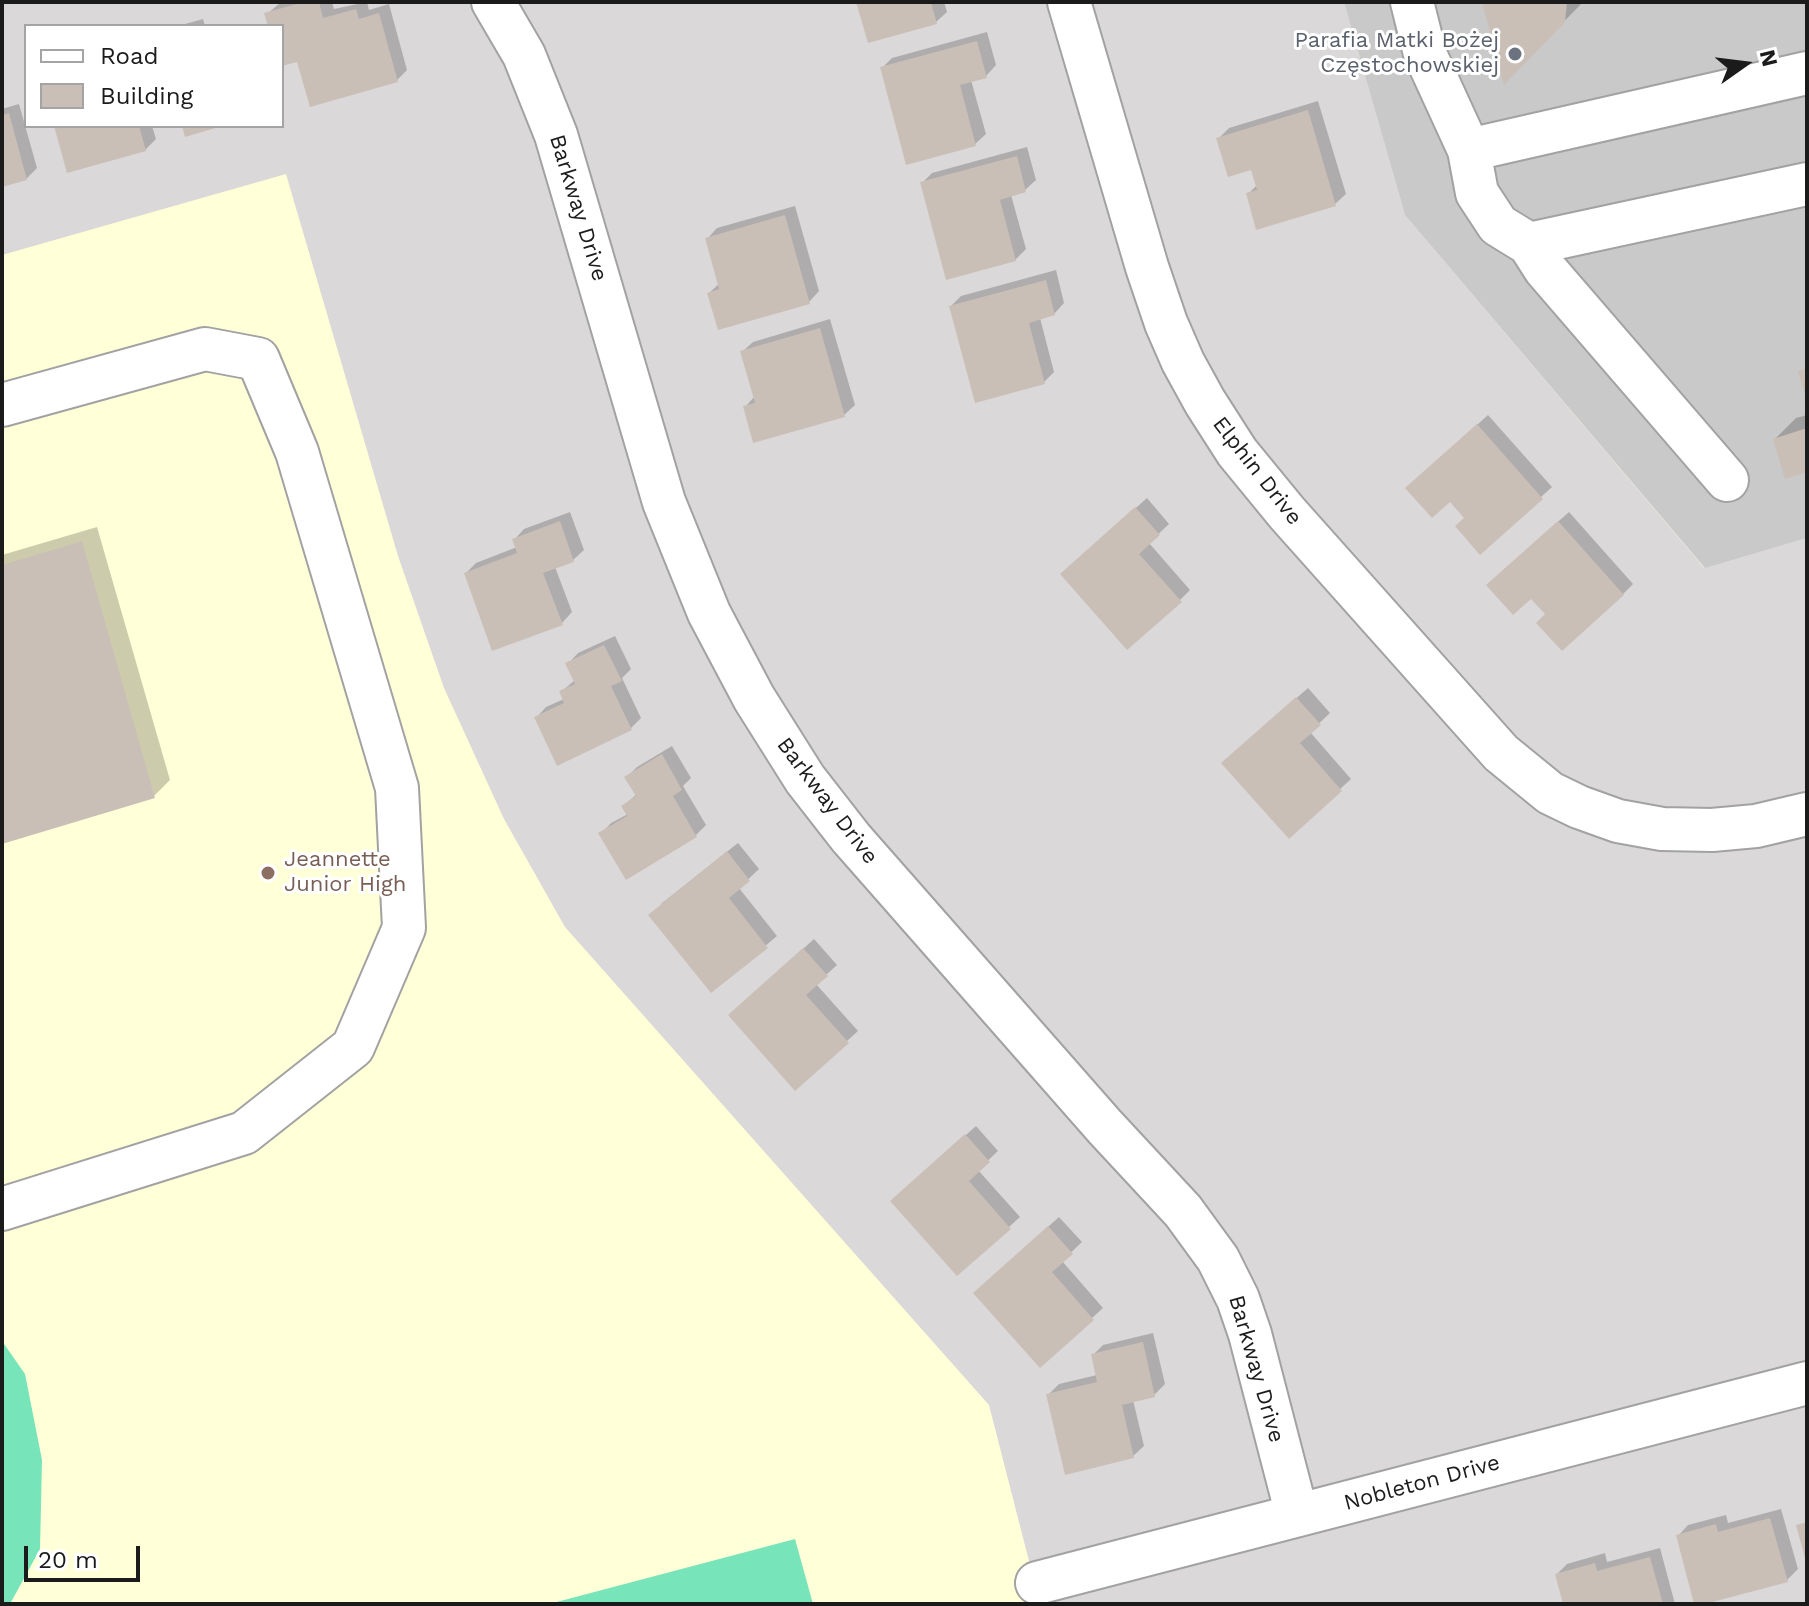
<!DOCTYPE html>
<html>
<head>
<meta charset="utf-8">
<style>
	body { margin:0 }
	#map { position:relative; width:1809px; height:1606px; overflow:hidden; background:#eee9e0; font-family:"Work Sans",sans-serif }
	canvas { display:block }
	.frame { position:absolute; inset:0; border:4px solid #1b1b1b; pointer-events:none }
	.legend { position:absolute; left:24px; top:24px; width:260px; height:104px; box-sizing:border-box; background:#fff; border:2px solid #a4a4a4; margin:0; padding:10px 14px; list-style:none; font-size:24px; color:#1b1b1b }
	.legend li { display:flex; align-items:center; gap:16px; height:40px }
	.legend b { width:40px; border:2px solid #a4a4a4 }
	.north { position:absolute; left:1705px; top:24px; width:80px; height:80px; -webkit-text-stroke:6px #fff; paint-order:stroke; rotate:76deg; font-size:22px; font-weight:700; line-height:32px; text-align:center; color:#1b1b1b }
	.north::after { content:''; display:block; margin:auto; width:28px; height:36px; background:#1b1b1b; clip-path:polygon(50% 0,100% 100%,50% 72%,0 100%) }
	.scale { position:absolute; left:24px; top:1546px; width:116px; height:36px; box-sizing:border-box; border:4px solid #1b1b1b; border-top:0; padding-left:10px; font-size:24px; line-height:28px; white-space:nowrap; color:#1b1b1b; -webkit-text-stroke:6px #fff; paint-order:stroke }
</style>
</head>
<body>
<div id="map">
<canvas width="1809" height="1606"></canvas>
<div class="frame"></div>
<ul class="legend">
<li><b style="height:10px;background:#fff"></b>Road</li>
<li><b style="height:22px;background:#cabfb6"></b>Building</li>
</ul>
<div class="north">N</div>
<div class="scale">20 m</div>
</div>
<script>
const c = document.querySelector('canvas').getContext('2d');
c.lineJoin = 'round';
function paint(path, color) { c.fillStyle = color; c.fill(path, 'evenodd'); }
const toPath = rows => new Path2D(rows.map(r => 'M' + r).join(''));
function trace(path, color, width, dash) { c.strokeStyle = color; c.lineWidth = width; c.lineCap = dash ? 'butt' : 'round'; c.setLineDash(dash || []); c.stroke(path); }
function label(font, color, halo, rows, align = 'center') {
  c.font = font + ' "Work Sans",sans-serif'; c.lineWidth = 6; c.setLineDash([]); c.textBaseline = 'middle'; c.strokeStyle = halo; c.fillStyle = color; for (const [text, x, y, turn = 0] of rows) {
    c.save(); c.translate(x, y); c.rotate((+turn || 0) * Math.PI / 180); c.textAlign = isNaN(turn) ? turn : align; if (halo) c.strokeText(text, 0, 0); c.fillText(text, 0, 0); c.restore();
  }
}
paint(toPath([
	[2,2,1344,2,1405,215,1704,568,1807,538,1807,1604,2,1604],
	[26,26,282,26,282,126,26,126]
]), '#dad8d8');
paint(toPath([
	[286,174,398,556,444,688,504,819,565,927,989,1405,1040,1604,2,1604,2,255]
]), '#ffffd8');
paint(toPath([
	[1344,2,1807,2,1807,538,1705,568,1405,215]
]), '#c9c9c9');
paint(toPath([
	[2,1341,25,1374,42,1460,40,1549,10,1604,2,1604],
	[795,1539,813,1604,549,1604]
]), '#77e4ba');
paint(toPath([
	[281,2,332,2,334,9,367,2,369,10,389,4,407,70,397,80,298,59,282,64,282,26,270,26,267,14],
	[858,2,944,2,947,12,936,22],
	[1485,2,1583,2,1505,82],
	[203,19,205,26,178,26],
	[987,32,996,65,986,76,971,80,986,134,975,144,882,68,892,58],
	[1318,101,1346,194,1335,204,1248,194,1257,185,1253,168,1218,139,1229,128],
	[19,104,37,168,26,179,2,185,2,109],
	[57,126,152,126,156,139,145,150],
	[1027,147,1036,180,1025,190,1011,195,1026,249,1015,260,922,183,932,173],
	[795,206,819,291,809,302,709,293,720,283,707,239,717,228],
	[1056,270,1064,303,1054,314,1040,318,1054,372,1044,382,951,306,961,296],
	[830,319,855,405,844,415,755,441,745,407,755,396,742,352,753,342],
	[1488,415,1552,487,1541,497,1450,500,1418,478],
	[1807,415,1807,470,1775,439,1796,418],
	[1147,498,1169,524,1149,543,1190,590,1180,600,1073,564],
	[570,512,584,550,573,560,555,567,572,612,562,623,466,573,476,563,517,547,514,540,524,529],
	[1569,512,1633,584,1623,594,1547,614,1531,596,1499,574],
	[97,527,170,780,154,796,2,842,2,555],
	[615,636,631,669,622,678,641,718,631,728,536,718,546,707,564,699,561,692,575,680,568,664,578,653],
	[1308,688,1330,713,1310,732,1351,779,1289,836,1234,753],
	[672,746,691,778,683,786,706,825,696,835,627,877,601,834,611,823,628,814,623,806,637,794,627,777,637,767],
	[738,843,759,869,739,888,777,936,712,991,661,904],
	[814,939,837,965,816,984,858,1031,795,1088,741,1005],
	[976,1126,998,1151,978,1170,1020,1217,1009,1227,903,1191],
	[1059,1217,1082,1242,1062,1261,1103,1308,1092,1318,986,1282],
	[1153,1333,1165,1384,1154,1395,1133,1400,1144,1446,1133,1456,1048,1395,1059,1384,1097,1375,1093,1355,1103,1345],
	[1781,1509,1798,1569,1787,1580,1696,1604,1678,1536,1688,1525,1726,1515,1728,1523],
	[1660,1548,1675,1604,1565,1604,1557,1574,1567,1564,1605,1553,1607,1562]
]), '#0003');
paint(toPath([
	[304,2,319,2,323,18,356,9,359,19,379,13,398,82,310,107,297,62,282,66,282,26,268,26,264,13],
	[856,2,931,2,937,24,868,43],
	[1482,2,1567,2,1565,22,1504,85],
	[977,41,987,78,960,85,976,146,906,165,880,67],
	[1308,110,1336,206,1256,230,1246,193,1257,190,1251,170,1228,177,1216,138],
	[9,113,27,180,2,187,2,115],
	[54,126,139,126,146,151,67,173],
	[182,126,219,126,219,127,185,137],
	[1017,156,1026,192,1000,200,1016,261,946,280,920,182],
	[785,215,810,304,718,330,707,293,719,289,705,238],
	[1046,280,1055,315,1029,323,1045,384,975,403,949,306],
	[820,328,845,417,753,443,743,406,755,403,740,351],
	[1807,369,1807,398,1806,399,1798,371],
	[1477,424,1543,499,1480,555,1455,526,1464,518,1450,502,1432,518,1405,488],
	[1807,428,1807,472,1785,479,1773,439],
	[1135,507,1160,535,1139,554,1182,602,1127,650,1060,574],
	[560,521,574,562,543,573,563,625,492,651,464,573,517,553,512,539],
	[1558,521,1624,595,1562,651,1536,623,1545,614,1531,599,1513,615,1486,585],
	[82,541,155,798,2,844,2,565],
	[604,645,622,681,611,686,632,730,557,766,534,717,564,703,559,691,575,684,565,663],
	[1296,697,1321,725,1300,743,1342,791,1289,839,1221,763],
	[662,754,682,790,673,796,697,837,626,880,598,833,627,816,621,806,636,796,624,777],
	[727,851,750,881,729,898,768,948,711,993,648,915],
	[803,948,828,976,806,995,849,1043,795,1091,728,1015],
	[965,1134,990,1162,969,1181,1011,1229,957,1276,890,1201],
	[1048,1226,1073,1254,1052,1272,1094,1320,1040,1368,973,1293],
	[1143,1342,1155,1397,1122,1405,1134,1458,1065,1475,1046,1394,1097,1382,1091,1354],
	[1770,1518,1788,1582,1705,1604,1694,1604,1676,1535,1716,1524,1718,1532],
	[1807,1522,1807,1562,1806,1562,1796,1525],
	[1650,1557,1663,1604,1563,1604,1555,1574,1595,1563,1597,1571]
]), '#cabfb6');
const minor = toPath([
	[493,2,524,55,556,135,664,502,709,613,754,698,805,779,851,838,1105,1127,1183,1211,1218,1259,1238,1299,1250,1334,1297,1515],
	[1069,2,1147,267,1166,323,1183,362,1205,402,1237,452,1287,513,1501,753,1550,793,1579,807,1618,821,1662,829,1712,830,1756,826,1807,814],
	[1412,2,1425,54,1469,150],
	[1807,73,1469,150,1477,193,1498,225,1529,244,1807,184],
	[1529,244,1545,269,1727,480],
	[2,405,205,349,258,359,297,452,397,788,404,928,353,1047,244,1133,2,1209],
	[1037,1583,1807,1383]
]);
trace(minor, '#a2a2a2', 46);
trace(minor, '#fff', 42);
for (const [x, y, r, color] of [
	[1515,54,8,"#6b7280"],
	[268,873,8,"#8d6e63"]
]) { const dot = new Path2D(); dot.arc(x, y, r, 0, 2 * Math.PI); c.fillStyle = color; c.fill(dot); trace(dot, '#fff', 3); }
label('22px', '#5b616d', '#fff', [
	["Parafia Matki Bożej",1499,41],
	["Częstochowskiej",1499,66]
], 'right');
label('22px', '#1b1b1b', '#fff', [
	["Barkway Drive",578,208,73],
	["Elphin Drive",1257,471,52],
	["Barkway Drive",827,801,53],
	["Barkway Drive",1256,1369,74],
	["Nobleton Drive",1422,1483,-15]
]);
label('22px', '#785e54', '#fff', [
	["Jeannette",284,860],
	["Junior High",284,885]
], 'left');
</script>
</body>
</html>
